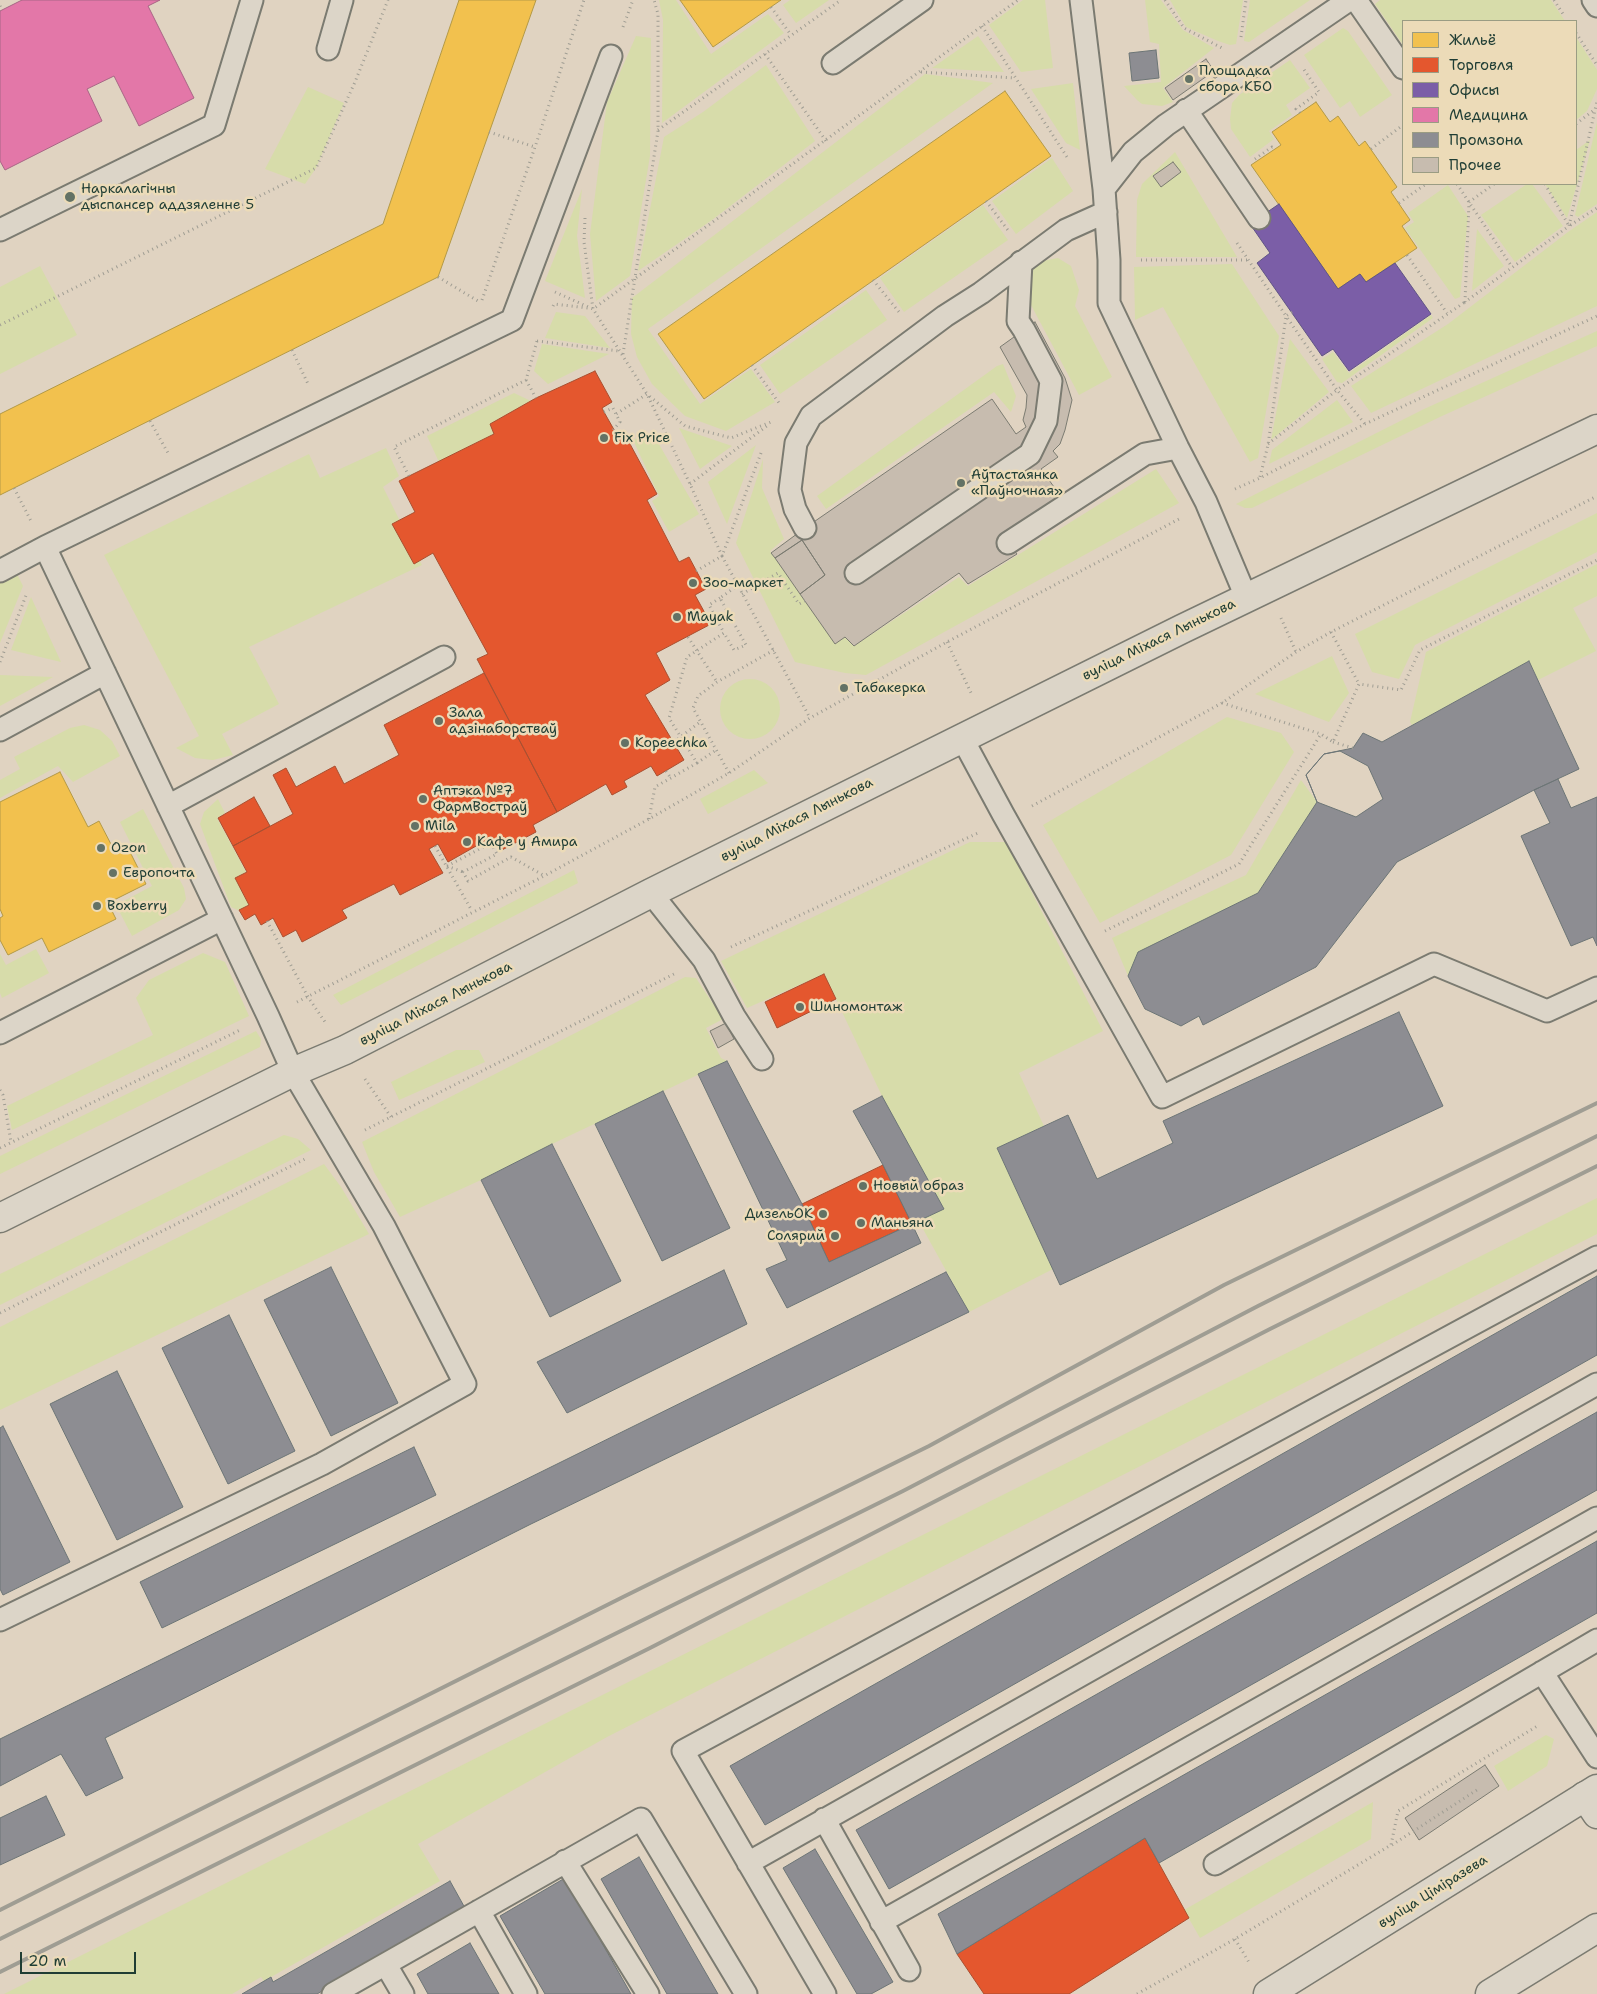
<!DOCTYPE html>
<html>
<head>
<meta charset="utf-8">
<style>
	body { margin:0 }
	#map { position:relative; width:1597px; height:1994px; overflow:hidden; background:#e0d3c1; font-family:"Shantell Sans",sans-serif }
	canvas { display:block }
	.legend { position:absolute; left:1402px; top:20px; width:175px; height:165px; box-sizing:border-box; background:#ecdbb8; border:1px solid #9a9c83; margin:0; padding:6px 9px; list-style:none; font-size:15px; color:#1f3d34 }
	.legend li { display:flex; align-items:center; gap:10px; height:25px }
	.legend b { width:25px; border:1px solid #9a9c83 }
	.scale { position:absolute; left:20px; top:1952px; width:116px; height:22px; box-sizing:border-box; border:2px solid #1f3d34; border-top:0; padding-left:6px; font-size:15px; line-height:18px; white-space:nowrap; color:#1f3d34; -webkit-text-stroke:4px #ecdbb8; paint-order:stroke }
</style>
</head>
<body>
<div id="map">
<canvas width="1597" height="1994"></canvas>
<ul class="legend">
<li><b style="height:14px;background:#f2c14e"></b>Жильё</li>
<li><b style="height:14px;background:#e4572e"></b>Торговля</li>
<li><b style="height:14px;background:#7b5ea7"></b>Офисы</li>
<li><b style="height:14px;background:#e377a8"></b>Медицина</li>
<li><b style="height:14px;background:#8d8d92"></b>Промзона</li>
<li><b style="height:14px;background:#c7bcaf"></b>Прочее</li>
</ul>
<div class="scale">20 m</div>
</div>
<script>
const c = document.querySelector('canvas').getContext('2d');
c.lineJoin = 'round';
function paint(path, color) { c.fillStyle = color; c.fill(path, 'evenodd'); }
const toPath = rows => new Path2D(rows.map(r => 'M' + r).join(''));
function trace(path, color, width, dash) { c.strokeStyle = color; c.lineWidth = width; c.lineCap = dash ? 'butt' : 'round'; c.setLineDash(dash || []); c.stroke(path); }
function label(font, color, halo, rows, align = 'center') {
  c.font = font + ' "Shantell Sans",sans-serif'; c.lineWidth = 5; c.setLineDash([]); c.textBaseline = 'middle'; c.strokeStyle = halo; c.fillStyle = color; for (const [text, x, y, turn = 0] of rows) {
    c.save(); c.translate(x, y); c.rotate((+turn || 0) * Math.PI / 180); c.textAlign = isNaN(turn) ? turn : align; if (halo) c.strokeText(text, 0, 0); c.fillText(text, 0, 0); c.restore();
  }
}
paint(toPath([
	[659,0,676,0,711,54,768,14,784,33,662,123,663,20],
	[790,0,829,0,796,23,783,5],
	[1023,0,1045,0,1053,68,1021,72,989,25],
	[1145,0,1161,0,1183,30,1214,48,1163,88,1173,102,1162,106,1142,104,1137,100,1124,86,1161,82,1159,44,1150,42],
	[1170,0,1243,0,1236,44,1230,45,1218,41,1186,27],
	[1250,0,1310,0,1249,42,1244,41],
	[1380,0,1551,0,1565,21,1403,21,1403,45,1375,4],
	[1343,28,1348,31,1392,95,1360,117,1350,101,1340,108,1304,55],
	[636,36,651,38,650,156,630,276,596,301,590,234,607,102],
	[978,36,1004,72,932,68],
	[1576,37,1597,70,1597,89,1587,111,1576,120],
	[1290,60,1310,88,1286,105,1292,115,1269,131,1274,139,1250,157,1231,129,1230,119,1232,103,1239,95],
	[766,65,815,141,712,220,638,271,664,137,703,112],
	[925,74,993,83,648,329,700,404,751,369,775,402,726,431,685,416,652,384,637,357,631,334,632,298],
	[1073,83,1080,150,1066,143,1031,89],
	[308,87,344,103,316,168,305,184,265,169],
	[1597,122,1597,204,1578,217,1575,215],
	[1590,140,1567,218,1545,184,1576,184,1576,150],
	[1175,152,1237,257,1136,257,1137,200,1142,184],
	[1052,158,1073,191,1016,234,992,201],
	[1527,184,1532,184,1563,226,1515,262,1481,215],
	[1448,185,1468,216,1460,297,1455,299,1405,228,1414,222,1408,213],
	[582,189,577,236,585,298,545,281],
	[983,205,1008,240,904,312,880,278],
	[1597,212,1597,306,1371,413,1351,386,1448,324,1568,232],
	[1477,229,1504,266,1472,291],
	[1058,258,1071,266,1079,290,1075,306,1112,377,1079,395,1031,305,1026,277,1042,261],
	[1232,264,1279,336,1258,458,1250,462,1163,307,1135,320,1134,267],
	[40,266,77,335,0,374,0,287],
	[866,290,887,320,780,394,760,365],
	[556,312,585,316,610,348,545,338],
	[1431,315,1433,318,1342,383,1337,382,1322,359,1333,352,1349,373],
	[1597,331,1597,346,1442,416,1252,508,1245,508,1236,504,1424,409],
	[1290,339,1329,392,1271,440],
	[542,344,609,354,548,384,534,371],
	[1003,364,1016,396,1011,412,994,392,826,509,817,496,997,366],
	[514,393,531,401,490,424,494,434,439,462,427,436],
	[1337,400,1353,422,1269,464,1272,450],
	[679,428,732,446,700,469],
	[652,432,699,514,669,532,652,501,659,496,633,440],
	[756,445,727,524,708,482],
	[386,448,399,476,383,487,422,565,249,647,279,704,222,734,233,755,213,760,195,758,176,748,199,736,104,555,309,454,320,478],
	[763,459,762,488,784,539,770,551,835,644,845,637,854,646,959,577,968,586,1156,469,1179,503,866,675,845,673,795,662,736,543],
	[1597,513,1597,552,1415,645,1399,679,1372,672,1355,634],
	[1597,564,1597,596,1573,608,1596,651,1538,680,1529,661,1412,725,1410,722,1426,652],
	[15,570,23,586,0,643,0,578],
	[31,597,61,662,11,650],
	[1332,656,1349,693,1329,722,1255,694],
	[0,675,53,677,0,706],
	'720 709a30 30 0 1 1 60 0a30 30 0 1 1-60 0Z',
	[1227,717,1281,733,1294,752,1231,855,1100,923,1043,825],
	[84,725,100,730,112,741,120,756,73,782,58,766,0,798,0,780,20,769,14,757,70,728],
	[754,770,768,783,708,814,700,799],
	[1301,780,1317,802,1258,893,1139,952,1128,976,1112,938,1246,875],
	[218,799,225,813,217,818,246,872,235,878,249,904,240,911,231,907,200,824,204,812],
	[143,809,184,888,186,899,179,910,132,936,116,905,152,886,120,822],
	[970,842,1006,842,1103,1031,1019,1073,1044,1126,997,1148,1053,1269,969,1312,918,1220,944,1209,882,1096,824,974,747,1008,721,961],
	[574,870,578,883,341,1005,333,995],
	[36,949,49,973,2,998,0,993,0,954,6,965],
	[203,953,225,962,249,1016,12,1130,7,1106,153,1035,136,998,149,980],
	[685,977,696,978,723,1019,706,1028,721,1058,727,1061,552,1144,481,1180,400,1217,374,1172,362,1142],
	[256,1031,261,1039,260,1047,0,1174,0,1156],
	[456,1050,479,1050,485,1062,399,1100,391,1082],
	[284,1135,298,1139,311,1150,0,1305,0,1274],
	[324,1164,341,1187,369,1234,0,1410,0,1327],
	[1597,1198,1597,1234,607,1737,418,1844,440,1881,264,1981,261,1977,232,1994,4,1994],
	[1546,1735,1554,1739,1547,1766,1508,1791,1494,1766],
	[1373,1802,1371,1839,1200,1938,1184,1910]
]), '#d7dcaa');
const homes = toPath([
	[459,0,536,0,438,277,0,495,0,414,383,224,459,0],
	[680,0,781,0,713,47,680,0],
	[1005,91,1051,156,704,399,658,334,1005,91],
	[1316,102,1330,122,1338,116,1359,146,1365,141,1397,187,1391,192,1410,220,1402,226,1417,248,1366,282,1360,274,1338,289,1251,165,1281,145,1272,132,1316,102],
	[60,772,88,827,99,821,114,850,126,844,146,884,108,903,116,919,49,952,42,938,8,955,0,940,0,918,3,916,0,909,0,802,60,772]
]);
paint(homes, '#f2c14e');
trace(homes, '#b39946', 1);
const shops = toPath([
	[595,371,612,402,602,408,604,412,617,435,623,431,657,494,647,500,679,562,689,557,706,589,695,595,711,624,656,653,670,680,645,695,684,760,657,776,651,766,624,781,627,787,612,795,606,784,557,812,477,659,488,654,433,553,414,564,392,524,415,512,399,481,494,434,490,424,536,398,595,371],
	[484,673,557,812,533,825,536,832,500,851,492,837,448,862,438,844,429,849,443,873,400,895,394,884,342,910,347,918,302,942,296,930,283,937,273,918,261,925,255,914,245,920,239,910,249,905,235,878,247,872,233,846,293,814,273,775,286,768,296,787,335,766,344,784,399,755,384,725,484,673],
	[254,797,270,826,233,846,218,818,254,797],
	[824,974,836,999,777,1028,765,1002,824,974],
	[883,1165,912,1224,829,1262,802,1204,883,1165],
	[1145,1838,1189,1918,1069,1994,984,1994,957,1954,1145,1838]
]);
paint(shops, '#e4572e');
trace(shops, '#a94f30', 1);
const offices = toPath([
	[1279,204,1338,289,1360,274,1366,282,1395,263,1431,314,1349,371,1333,349,1322,356,1257,263,1270,253,1250,224,1279,204]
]);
paint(offices, '#7b5ea7');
trace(offices, '#5f5484', 1);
const health = toPath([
	[22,0,160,0,148,6,194,98,139,126,114,76,87,89,102,121,5,170,0,161,0,11,22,0]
]);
paint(health, '#e377a8');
trace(health, '#a86685', 1);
const industry = toPath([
	[1156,50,1159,78,1132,81,1129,53,1156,50],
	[1529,661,1579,769,1534,790,1397,862,1316,967,1203,1025,1199,1016,1181,1026,1145,1009,1128,976,1138,952,1258,893,1317,802,1306,775,1324,754,1353,748,1363,733,1382,742,1529,661],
	[1340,751,1368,766,1383,799,1356,817,1317,802,1306,775,1324,754,1340,751],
	[1558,779,1571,808,1597,797,1597,946,1593,937,1571,946,1521,836,1550,823,1534,790,1558,779],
	[1399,1012,1443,1106,1060,1285,997,1148,1068,1115,1097,1179,1173,1143,1163,1121,1399,1012],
	[727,1061,802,1204,829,1262,912,1224,921,1243,787,1308,766,1269,787,1260,698,1074,727,1061],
	[663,1091,730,1228,662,1261,595,1124,663,1091],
	[882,1096,944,1209,912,1224,883,1165,853,1111,882,1096],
	[552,1144,621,1281,550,1317,481,1180,552,1144],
	[331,1267,398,1403,331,1436,264,1300,331,1267],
	[724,1270,747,1324,567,1413,537,1362,724,1270],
	[946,1272,969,1312,531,1524,105,1738,123,1778,86,1796,61,1754,0,1786,0,1739,946,1272],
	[1597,1276,1597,1355,765,1825,730,1766,1597,1276],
	[229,1315,295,1451,228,1484,162,1348,229,1315],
	[117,1371,183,1507,117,1540,50,1404,117,1371],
	[1597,1412,1597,1490,889,1889,856,1830,1597,1412],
	[3,1426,70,1562,3,1595,0,1589,0,1428,3,1426],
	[414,1447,436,1495,162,1628,140,1582,414,1447],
	[1597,1541,1597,1613,1159,1863,1145,1838,957,1954,938,1914,1597,1541],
	[46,1796,65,1835,0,1865,0,1818,46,1796],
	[815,1849,893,1982,871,1994,857,1994,783,1868,815,1849],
	[639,1857,718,1994,667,1994,601,1879,639,1857],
	[565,1878,631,1994,545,1994,500,1916,565,1878],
	[450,1881,465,1908,317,1994,242,1994,271,1977,273,1982,450,1881],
	[470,1943,499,1994,428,1994,417,1974,470,1943]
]);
paint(industry, '#8d8d92');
trace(industry, '#6c7576', 1);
const building = toPath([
	[1206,59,1214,71,1173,100,1165,88,1206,59],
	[1173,162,1181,172,1161,187,1153,176,1173,162],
	[1035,322,1065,378,1072,400,1065,430,1060,444,1053,451,1058,457,1041,469,1062,498,1005,539,1017,554,968,584,959,573,854,646,845,637,835,644,800,594,825,575,802,540,775,558,771,553,805,528,992,399,1016,434,1026,427,1023,420,1026,408,1027,395,1000,347,1035,322],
	[802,540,825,575,800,594,775,558,802,540],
	[726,1023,734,1039,718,1048,710,1031,726,1023],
	[1485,1765,1499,1786,1419,1840,1405,1818,1485,1765]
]);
paint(building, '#c7bcaf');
trace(building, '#7b7b71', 1);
const service = toPath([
	[1081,0,1104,189,1109,260,1109,303,1178,448,1206,502,1246,597],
	[1356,0,1403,68],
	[1593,0,1597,6],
	[328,49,342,0],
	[833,63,922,0],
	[1186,110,1259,218],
	[1104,189,1133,152,1166,125,1349,0],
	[0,230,214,125,252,0],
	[805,528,795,509,790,490,796,443,811,416,945,316,981,293,1066,230,1106,212],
	[1008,543,1145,454,1178,448],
	[0,571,45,547,512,320,611,56],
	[856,573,1030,454,1046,421,1051,381,1024,330,1018,321,1021,262],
	[0,730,105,673],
	[962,738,1003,814,1162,1097,1434,964,1547,1011,1597,988],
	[168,806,444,657],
	[651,893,704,960,734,1016,762,1059],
	[0,1033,222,919],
	[0,1620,322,1464,465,1384,384,1226,293,1072,268,1016,45,547],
	[1542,1672,1597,1757],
	[824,1819,909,1970],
	[565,1861,648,1994],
	[748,1863,1597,1384],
	[1215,1864,1597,1640],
	[479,1911,526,1994],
	[881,1922,1597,1518],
	[386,1965,403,1994],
	[333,1994,641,1819,746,1994],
	[825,1994,683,1751,1597,1257]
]);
const tertiary = toPath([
	[0,1218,293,1072,345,1050,651,893,1182,629,1597,429],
	[1585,1796,1597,1814]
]);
const primary = toPath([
	[1268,1994,1597,1789],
	[1490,1994,1597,1928]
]);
trace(service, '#7b7b71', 25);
trace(tertiary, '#7b7b71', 31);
trace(primary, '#7b7b71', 31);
trace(toPath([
	[1165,0,1184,28,1222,48],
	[1554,0,1563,14],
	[0,6,2,10],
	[771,7,791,35],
	[982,26,1067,157],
	[623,27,633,0],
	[1576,33,1597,65],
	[1241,37,1246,0],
	[765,54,826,141],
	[921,72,1015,78],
	[1300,113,1296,109,1319,92,1303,68],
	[1576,124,1594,110],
	[658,130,841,0],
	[489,132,535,147],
	[1371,149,1403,125],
	[1255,159,1272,147,1274,149],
	[1457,184,1512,267],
	[1494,184,1469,202,1465,302,1569,226,1597,101],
	[1545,184,1569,226,1597,208],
	[986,201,1010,233],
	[1399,203,1426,184],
	[585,218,584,242,593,309,647,394,690,484,722,556,761,453],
	[1237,243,1286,316,1268,445,1260,477],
	[1407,255,1447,313],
	[1141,260,1247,260],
	[438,277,478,301],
	[873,280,899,312],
	[555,292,593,309,1018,0],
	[482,300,535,147,584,0],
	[553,306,554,304,588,308],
	[1292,312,1286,316,1337,390,1465,302],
	[0,325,316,168,355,82,388,0],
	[537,341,619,351],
	[292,350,309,386],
	[623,354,658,131,658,14,654,0],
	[752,365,779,403],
	[526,380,536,398],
	[604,412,613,408,616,414],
	[150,421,168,453],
	[613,430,620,422,616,414,647,394,685,426,731,438,771,422],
	[1268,444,1337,390,1365,424],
	[409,476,394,447,526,380,537,341],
	[690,484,768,425],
	[14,488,31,521],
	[1235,489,1260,478,1365,424,1597,316],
	[696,571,722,556,810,718],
	[742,594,778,573,799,604,805,601],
	[720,598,709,605,724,633],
	[1281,618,1296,652],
	[1331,632,1359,684],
	[688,637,717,682],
	[947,642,972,695],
	[0,662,27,593],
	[1222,703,1321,734],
	[674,742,700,722],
	[1333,742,1353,748],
	[697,763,716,750],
	[666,771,670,777],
	[729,773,693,708,698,696,717,682,774,650],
	[1032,806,1222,703,1296,652,1331,632,1597,496],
	[649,819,655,787,697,763,669,718,687,657,724,633,734,650,746,645,720,598,737,586],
	[435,846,472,911],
	[447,866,491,843,497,854,463,872,468,881,511,857,543,875],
	[447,866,463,872],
	[267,921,308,997,325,1022],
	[1105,931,1239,864,1321,734,1333,742,1359,684,1401,690,1420,650,1597,560],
	[731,947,978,833],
	[297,1002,544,876,649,819,729,773,810,718,947,642,1179,519],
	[365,1079,391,1117],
	[0,1090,3,1095,11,1142],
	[365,1130,676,973],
	[0,1148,240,1030],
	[0,1313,307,1158],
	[1392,1845,1480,1788],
	[1235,1939,1250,1964],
	[1137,1994,1235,1939,1391,1845,1398,1811,1539,1725]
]), '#9f9d93', 3, [1, 4]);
trace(service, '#dcd5c8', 21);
trace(tertiary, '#dcd5c8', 28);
trace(primary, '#dcd5c8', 28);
trace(toPath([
	[0,1910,623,1597,929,1446,1224,1285,1597,1103],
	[0,1939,903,1491,1258,1306,1597,1136],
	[0,1972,650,1648,1270,1329,1597,1166]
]), '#9f9d93', 4);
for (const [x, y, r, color] of [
	[1189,79,5,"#637265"],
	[70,197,6,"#637265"],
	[604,438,5,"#637265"],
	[961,483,5,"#637265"],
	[693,583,5,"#637265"],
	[677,617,5,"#637265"],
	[844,688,5,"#637265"],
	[439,721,5,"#637265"],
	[625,743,5,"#637265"],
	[423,799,5,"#637265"],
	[415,826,5,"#637265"],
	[467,842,5,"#637265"],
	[101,848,5,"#637265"],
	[113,873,5,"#637265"],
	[97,906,5,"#637265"],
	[800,1007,5,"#637265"],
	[863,1186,5,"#637265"],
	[823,1214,5,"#637265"],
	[861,1223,5,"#637265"],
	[835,1236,5,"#637265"]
]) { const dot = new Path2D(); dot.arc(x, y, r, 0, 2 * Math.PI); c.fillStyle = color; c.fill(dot); trace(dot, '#ecdbb8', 2); }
label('14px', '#1f3d34', '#ecdbb8', [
	["Площадка",1199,71],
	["сбора КБО",1199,87],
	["Наркалагічны",81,189],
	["дыспансер аддзяленне 5",81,205],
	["Fix Price",614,438],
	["Аўтастаянка",971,475],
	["«Паўночная»",971,491],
	["Зоо-маркет",703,583],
	["Mayak",687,617],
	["Табакерка",854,688],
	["Зала",449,713],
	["адзінаборстваў",449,729],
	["Kopeechka",635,743],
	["Аптэка №7",433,791],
	["ФармВостраў",433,807],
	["Mila",425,826],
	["Кафе у Амира",477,842],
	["Ozon",111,848],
	["Европочта",123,873],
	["Boxberry",107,906],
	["Шиномонтаж",810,1007],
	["Новый образ",873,1186],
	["ДизельОК",813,1214,"right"],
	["Маньяна",871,1223],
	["Солярий",825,1236,"right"]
], 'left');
label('14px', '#1f3d34', '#ecdbb8', [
	["вуліца Міхася Лынькова",1159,640,-26],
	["вуліца Міхася Лынькова",797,820,-27],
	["вуліца Міхася Лынькова",436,1004,-27],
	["вуліца Ціміразева",1433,1892,-32]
]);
</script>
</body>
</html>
